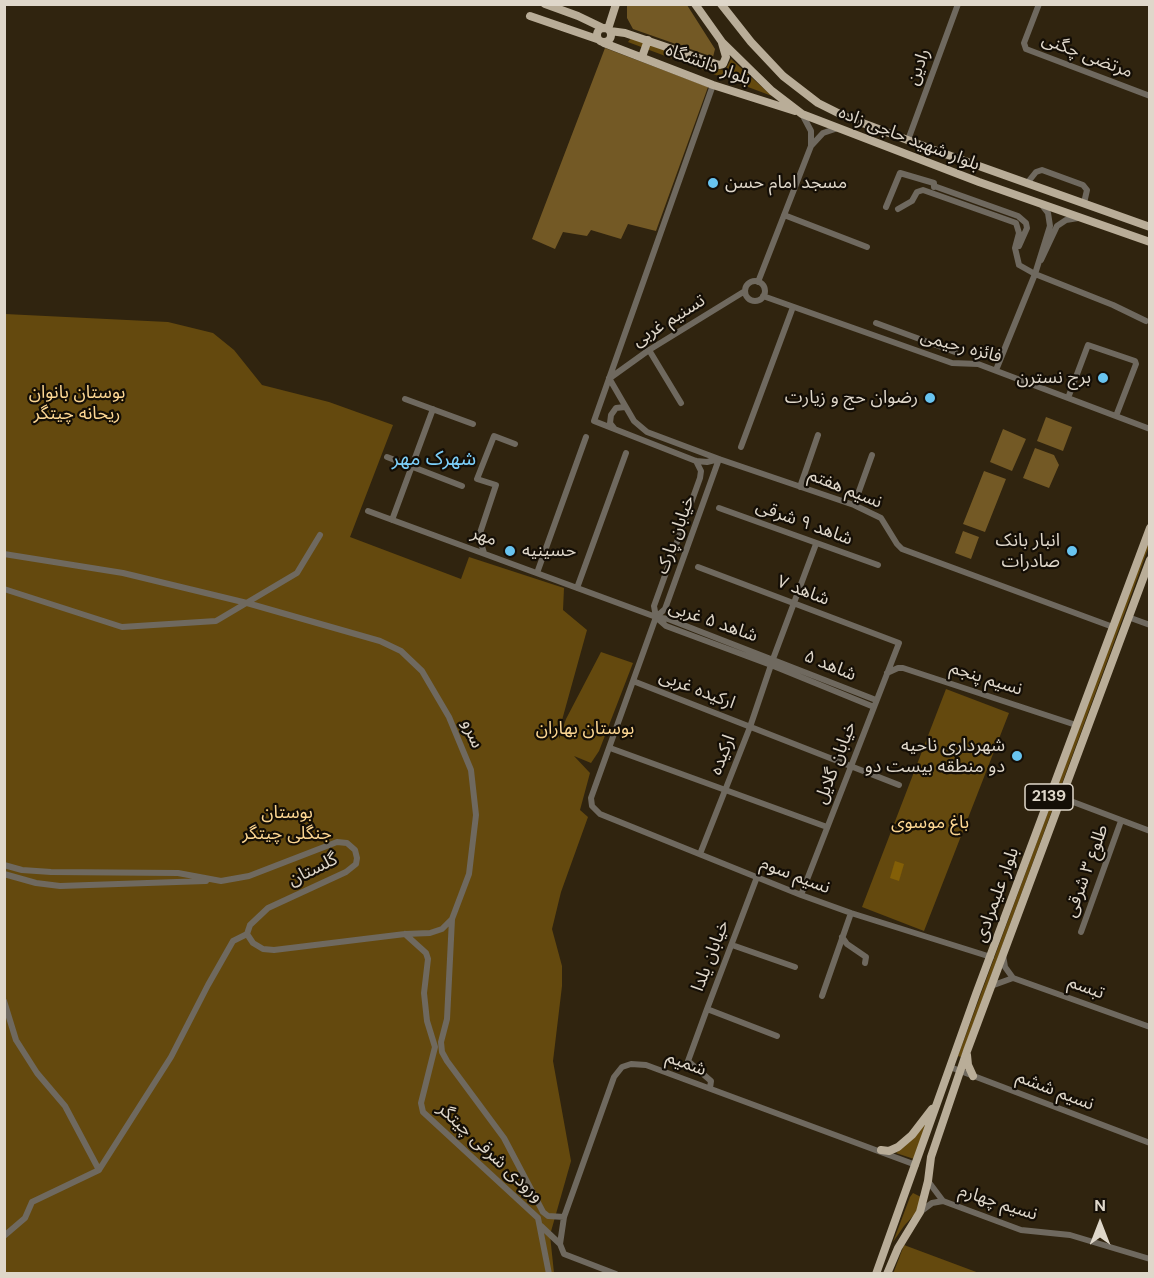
<!DOCTYPE html>
<html>
<head>
<meta charset="utf-8">
<style>
	body { margin:0 }
	#map { position:relative; width:1154px; height:1278px; overflow:hidden; background:#30240f; font-family:"DM Sans",sans-serif }
	canvas { display:block }
	.frame { position:absolute; inset:0; border:6px solid #dfd7ca; pointer-events:none }
	.north { position:absolute; left:1070px; top:1194px; width:60px; height:60px; -webkit-text-stroke:4px #140e06; paint-order:stroke; rotate:0deg; font-size:16px; font-weight:700; line-height:24px; text-align:center; color:#dfd7ca }
	.north::after { content:''; display:block; margin:auto; width:21px; height:27px; background:#dfd7ca; clip-path:polygon(50% 0,100% 100%,50% 72%,0 100%) }
</style>
</head>
<body>
<div id="map">
<canvas width="1154" height="1278"></canvas>
<div class="frame"></div>
<div class="north">N</div>
</div>
<script>
const c = document.querySelector('canvas').getContext('2d');
c.lineJoin = 'round';
function paint(path, color) { c.fillStyle = color; c.fill(path, 'evenodd'); }
const toPath = rows => new Path2D(rows.map(r => 'M' + r).join(''));
function trace(path, color, width, dash) { c.strokeStyle = color; c.lineWidth = width; c.lineCap = dash ? 'butt' : 'round'; c.setLineDash(dash || []); c.stroke(path); }
function label(font, color, halo, rows, align = 'center') {
  c.font = font + ' "DM Sans","Noto Sans Arabic",sans-serif'; c.lineWidth = 4.5; c.setLineDash([]); c.textBaseline = 'middle'; c.strokeStyle = halo; c.fillStyle = color; for (const [text, x, y, turn = 0] of rows) {
    c.save(); c.translate(x, y); c.rotate((+turn || 0) * Math.PI / 180); c.textAlign = isNaN(turn) ? turn : align; if (halo) c.strokeText(text, 0, 0); c.fillText(text, 0, 0); c.restore();
  }
}
paint(toPath([
	[631,38,725,71,731,59,772,96,628,42],
	[5,314,168,322,213,333,234,350,262,385,329,402,393,425,350,537,461,579,469,557,564,588,563,610,587,630,559,731,559,739,566,719,601,652,633,663,599,751,591,763,574,756,590,773,580,810,588,817,561,892,552,929,562,966,562,986,553,1061,571,1161,550,1235,554,1273,5,1274],
	[1149,538,1149,546,1109,656,961,1057,958,1056],
	[946,689,1009,713,924,931,862,907],
	[929,1119,914,1159,896,1153,914,1138],
	[913,1193,921,1197,922,1206,904,1226,893,1242,910,1197],
	[904,1245,979,1273,893,1274]
]), '#64490e');
paint(toPath([
	[627,5,687,5,715,49,713,57,633,29,627,18],
	[605,48,708,87,656,231,628,224,621,239,591,230,587,236,563,232,555,249,532,239],
	[1046,417,1072,427,1063,451,1037,441],
	[1003,429,1026,439,1012,471,990,462],
	[1035,448,1054,455,1059,465,1049,488,1023,478],
	[984,471,1006,479,985,532,963,524],
	[963,531,979,537,971,559,955,553]
]), '#735925');
paint(toPath([
	[895,861,904,864,899,881,890,878]
]), '#835f07');
trace(toPath([
	[1039,4,1024,43,1026,49,1150,96],
	[713,85,594,421,696,461,707,462,719,459],
	[802,114,811,131,811,145],
	[908,140,958,4],
	[1028,182,1036,172,1042,170,1083,185,1087,190,1084,203],
	[934,186,1018,216,1026,223,1027,228,1019,246],
	[886,207,900,173,934,183,934,187],
	[898,209,912,201,917,192,923,190,1016,223,1019,233,1015,248,1019,265,1035,274,1113,305,1146,321],
	[784,215,867,247],
	[1041,260,1057,226,1066,220,1078,218],
	'745 291a10 10 0 1 1 20 0a10 10 0 1 1-20 0Z',
	[758,282,811,146,823,133,838,128],
	[763,296,952,363,978,364,1150,429],
	[876,323,955,352],
	[649,350,681,403],
	[996,370,1035,274,1050,226,1048,213,1041,204],
	[609,378,634,421,647,432,719,459,854,505,881,518,897,544,902,549,1113,627],
	[610,378,649,350,745,291],
	[1068,398,1088,345,1135,361,1136,364,1116,416],
	[405,399,473,424],
	[614,428,610,423,611,415,616,408,625,407],
	[741,447,793,307],
	[387,457,462,486],
	[719,459,665,609,656,617,591,798,592,806,600,814,801,895,851,913,991,957],
	[800,487,818,435],
	[854,505,872,455],
	[719,508,878,565],
	[368,511,656,617,668,619,876,700],
	[392,520,433,409],
	[484,553,479,536,496,485,477,479,494,436,515,444],
	[4,554,123,573,247,603,380,641,401,651,422,671,449,717,471,770,476,815,469,874,452,919,447,1019,441,1042,442,1052,447,1061,504,1138,543,1212,548,1216,564,1217],
	[698,567,899,643,801,895],
	[537,573,586,437],
	[577,588,626,453],
	[4,589,122,627,216,621,297,573,320,535],
	[656,617,654,606,700,478,701,471,696,461],
	[1128,617,1150,625],
	[657,618,666,626,771,665,874,707],
	[773,659,816,544],
	[887,673,898,668,903,668,1076,725],
	[633,681,899,785],
	[610,748,827,827],
	[1060,797,1150,831],
	[700,854,750,727,771,665],
	[4,865,22,870,51,872,178,873,221,881,249,876,337,842,347,843,355,850,357,858,356,864,346,872,268,908,250,925,247,934,253,943,263,949,274,950,405,934,430,933,442,929,452,919],
	[4,874,36,883,60,886,206,881],
	[757,877,707,1009,777,1036],
	[1081,932,1121,821],
	[405,934,426,953,428,959,424,993,427,1021,435,1047,421,1103,423,1112,538,1218,549,1274],
	[842,937,847,944,866,957,865,963],
	[732,945,795,967],
	[1003,955,1005,967,1013,978,1150,1027],
	[991,986,1013,978],
	[822,996,851,913],
	[4,1001,16,1040,37,1073,65,1106,99,1170],
	[707,1009,688,1061,711,1081,710,1088],
	[950,1067,1150,1143],
	[928,1181,943,1201,1021,1230,1070,1235,1150,1259],
	[920,1212,932,1203,943,1201],
	[541,1226,560,1244,564,1254,616,1274],
	[4,1236,25,1218,32,1202,99,1170,171,1057,208,985,233,941,247,934],
	[560,1244,564,1217,614,1077,622,1067,631,1064,646,1065,916,1165]
]), '#6f695f', 6);
trace(toPath([
	[545,4,578,16,603,28],
	[695,4,722,42,772,91,802,114,979,182,1150,242],
	[721,4,751,42,783,76,818,103,844,116,934,150,1150,227],
	[530,16,597,39],
	'597 35a7 7 0 1 1 14 0a7 7 0 1 1-14 0Z',
	[608,29,616,4],
	[610,31,625,33,719,65,723,64,726,57,722,43],
	[604,43,713,85,795,111],
	[642,57,648,40],
	[967,1055,968,1065,973,1076],
	[881,1150,889,1151,898,1147,912,1135,932,1109],
	[876,1274,976,994,1150,528],
	[887,1274,898,1248,920,1212,928,1181,931,1157,967,1051,1150,560]
]), '#b9ad98', 8);
for (const [x, y, r, color] of [
	[713,183,6,"#68c4f0"],
	[1103,378,6,"#68c4f0"],
	[930,398,6,"#68c4f0"],
	[510,551,6,"#68c4f0"],
	[1072,551,6,"#68c4f0"],
	[1017,756,6,"#68c4f0"]
]) { const dot = new Path2D(); dot.arc(x, y, r, 0, 2 * Math.PI); c.fillStyle = color; c.fill(dot); trace(dot, '#140e06', 2); }
for (const [x, y, w] of [
	[1049,797,48]
]) { const box = new Path2D(); box.roundRect(x - w / 2, y - 13, w, 26, 4.5); c.fillStyle = '#140e06'; c.fill(box); trace(box, '#dfd7ca', 1.5); }
label('bold 16px', '#dfd7ca', null, [
	["2139",1049,797]
]);
label('18px', '#dfd7ca', '#140e06', [
	["مرتضی چگنی",1087,56,21],
	["بلوار دانشگاه",708,65,20],
	["رادین",919,67,-70],
	["بلوار شهید حاجی زاده",909,139,21],
	["تسنیم غربی",669,321,-32],
	["فائزه رحیمی",961,347,15],
	["نسیم هفتم",845,489,22],
	["شاهد ۹ شرقی",804,523,20],
	["خیابان پارک",676,535,-70],
	["مهر",484,537,20],
	["شاهد ۷",803,591,21],
	["شاهد ۵ غربی",713,622,19],
	["شاهد ۵",830,666,22],
	["نسیم پنجم",986,679,18],
	["ارکیده غربی",697,690,21],
	["سرو",472,734,67],
	["ارکیده",723,755,-69],
	["خیابان گلایل",836,763,-69],
	["گلستان",313,870,-26],
	["طلوع ۳ شرقی",1087,871,-70],
	["نسیم سوم",795,876,21],
	["بلوار علیمرادی",997,895,-70],
	["خیابان یلدا",711,956,-69],
	["تبسم",1086,988,20],
	["شمیم",686,1064,20],
	["نسیم ششم",1055,1091,21],
	["ورودی شرقی چیتگر",490,1153,43],
	["نسیم چهارم",998,1203,18]
]);
label('18px', '#dfd7ca', '#140e06', [
	["مسجد امام حسن",725,183,"left"],
	["برج نسترن",1091,378],
	["رضوان حج و زیارت",918,398],
	["انبار بانک",1060,541],
	["صادرات",1060,562],
	["حسینیه",522,551,"left"],
	["شهرداری ناحیه",1005,746],
	["دو منطقه بیست دو",1005,767]
], 'right');
label('18px', '#fdd793', '#140e06', [
	["بوستان بانوان",77,393],
	["ریحانه چیتگر",77,414],
	["بوستان بهاران",585,729],
	["بوستان",287,813],
	["جنگلی چیتگر",287,834],
	["باغ موسوی",930,823]
]);
label('20px', '#7ccff9', '#140e06', [
	["شهرک مهر",434,460]
]);
</script>
</body>
</html>
